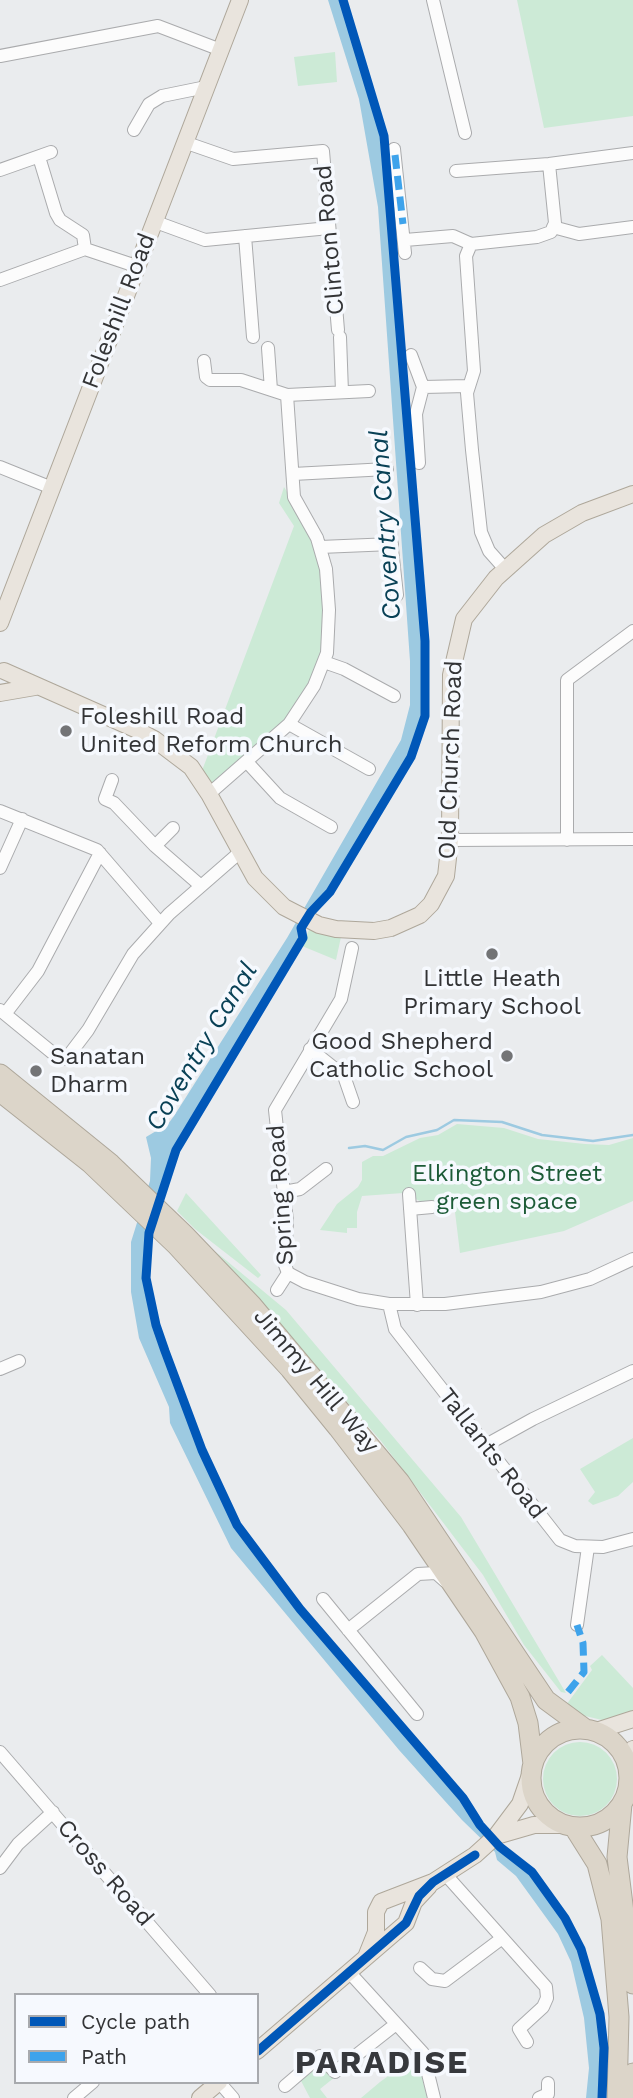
<!DOCTYPE html>
<html>
<head>
<meta charset="utf-8">
<style>
	body { margin:0 }
	#map { position:relative; width:633px; height:2098px; overflow:hidden; background:#eaecee; font-family:"Work Sans",sans-serif }
	canvas { display:block }
	.legend { position:absolute; left:14px; top:1993px; width:245px; height:91px; box-sizing:border-box; background:#f6f9fe; border:2px solid #a8aaae; margin:0; padding:9px 12px; list-style:none; font-size:21px; color:#333436 }
	.legend li { display:flex; align-items:center; gap:14px; height:35px }
	.legend b { width:35px; border:2px solid #a8aaae }
</style>
</head>
<body>
<div id="map">
<canvas width="633" height="2098"></canvas>
<ul class="legend">
<li><b style="height:9px;background:#0057b8"></b>Cycle path</li>
<li><b style="height:9px;background:#3ea3eb"></b>Path</li>
</ul>
</div>
<script>
const c = document.querySelector('canvas').getContext('2d');
c.lineJoin = 'round';
function paint(path, color) { c.fillStyle = color; c.fill(path, 'evenodd'); }
const toPath = rows => new Path2D(rows.map(r => 'M' + r).join(''));
function trace(path, color, width, dash) { c.strokeStyle = color; c.lineWidth = width; c.lineCap = dash ? 'butt' : 'round'; c.setLineDash(dash || []); c.stroke(path); }
function label(font, color, halo, rows, align = 'center') {
  c.font = font + ' "Work Sans",sans-serif'; c.lineWidth = 7; c.setLineDash([]); c.textBaseline = 'middle'; c.strokeStyle = halo; c.fillStyle = color; for (const [text, x, y, turn = 0] of rows) {
    c.save(); c.translate(x, y); c.rotate((+turn || 0) * Math.PI / 180); c.textAlign = isNaN(turn) ? turn : align; if (halo) c.strokeText(text, 0, 0); c.fillText(text, 0, 0); c.restore();
  }
}
paint(toPath([
	[517,0,633,0,633,116,544,128],
	[335,52,337,82,298,86,294,57],
	[284,487,310,529,326,589,322,662,287,722,210,791,202,775,203,768,294,526,279,503],
	[309,930,341,937,336,960,302,946],
	[457,1124,504,1128,538,1139,585,1144,609,1145,633,1138,633,1201,564,1231,460,1253,455,1212,436,1213,434,1203,422,1202,403,1193,362,1196,357,1212,357,1228,347,1228,347,1233,320,1230,337,1204,358,1187,362,1180,362,1162,373,1156,383,1156,420,1138,438,1135],
	[186,1193,261,1275,258,1278,195,1229,177,1211],
	[216,1252,286,1310,461,1517,566,1693,561,1692,524,1645,483,1575,381,1441],
	[633,1438,633,1482,618,1496,593,1505,588,1501,595,1492,580,1469],
	[602,1655,633,1688,633,1714,602,1720,581,1715,566,1705,592,1670,590,1666],
	'543 1779a37 37 0 1 1 74 0a37 37 0 1 1-74 0Z',
	[417,2055,427,2098,361,2098,380,2082],
	[320,2062,335,2077,320,2089,327,2098,310,2098,300,2079]
]), '#ccead6');
paint(toPath([
	[328,0,341,0,374,101,383,141,424,659,424,716,408,760,330,888,311,909,301,927,300,939,176,1149,148,1232,145,1283,155,1328,203,1456,240,1535,321,1636,471,1810,479,1827,500,1849,529,1871,572,1935,586,1969,600,2026,601,2098,586,2098,589,2068,584,2018,571,1962,558,1934,516,1876,497,1860,495,1852,462,1820,399,1750,231,1548,170,1423,169,1407,139,1338,131,1292,131,1242,150,1181,151,1158,146,1137,168,1124,174,1116,287,938,401,740,410,705,410,661,378,207,359,99]
]), '#9dcae1');
trace(toPath([
	[349,1148,365,1146,383,1150,406,1137,437,1130,454,1120,502,1122,542,1135,593,1141,633,1135]
]), '#9dcae1', 2.5);
const minor = toPath([
	[433,0,465,133],
	[0,56,158,26,221,50],
	[134,130,149,104,162,96,206,87],
	[184,142,233,159,323,151,338,330],
	[394,149,405,253],
	[39,157,56,213,60,220,83,235,85,249],
	[0,170,51,152],
	[456,171,549,164,633,153],
	[153,221,205,240,329,228],
	[553,227,579,234,633,227],
	[245,236,253,337],
	[405,240,453,236,471,244],
	[471,244,466,256,474,371,467,393,472,450,481,532,489,551,505,569],
	[471,244,537,237,551,232,555,223,549,164],
	[0,280,85,249,136,266],
	[340,337,342,392],
	[268,348,271,390],
	[411,355,423,387,416,414,419,463],
	[204,361,206,377,210,380,241,380,287,395,369,391],
	[423,387,468,386],
	[0,467,52,488],
	[293,474,387,469],
	[389,521,397,595],
	[320,547,392,544],
	[324,662,344,669,394,696],
	[289,724,369,769],
	[247,762,280,798,331,827],
	[112,780,105,799,114,803,155,846,201,886],
	[209,794,289,724,314,686,327,653,329,610,326,569,317,538,294,497,287,395],
	[0,811,97,850,160,923],
	[450,840,633,839],
	[567,840,567,680,633,631],
	[155,846,173,828],
	[0,868,22,819],
	[0,1010,60,1059,66,1059,88,1030,133,954,169,914,239,853],
	[5,1014,38,971,100,853],
	[310,1049,344,1076,353,1102],
	[284,1192,300,1189,326,1169],
	[409,1194,417,1305],
	[410,1209,432,1207],
	[288,1273,305,1282,358,1299,389,1304,445,1304,541,1292,590,1279,633,1259],
	[277,1290,288,1273,285,1265,287,1221,275,1110,341,999,352,948],
	[389,1304,395,1329,560,1540,575,1546,603,1547,633,1539],
	[0,1369,19,1361],
	[486,1445,533,1419,633,1371],
	[323,1599,417,1714],
	[577,1625,588,1547],
	[348,1630,418,1574,436,1573,445,1581],
	[0,1752,210,1995],
	[628,1764,633,1770],
	[0,1868,18,1844,53,1812],
	[446,1875,546,1987,547,1998,543,2007,519,2029,527,2042],
	[420,1968,432,1979,445,1981,501,1939],
	[349,1972,423,2053,434,2098],
	[219,2082,233,2098],
	[285,2086,320,2056,335,2072,396,2024],
	[74,2098,93,2082],
	[539,2098,548,2094,548,2083]
]);
const major = toPath([
	[0,623,240,0],
	[4,671,135,729,154,739,191,767,209,794,255,878,284,907,319,925,336,929,374,931,391,928,420,915,431,904,446,876,450,840,451,675,464,619,496,578,544,535,582,513,633,494],
	[0,693,35,687],
	[596,1731,633,1719],
	[626,1759,633,1749],
	[496,1836,534,1825,560,1825],
	[366,1957,376,1932,376,1912,381,1902,433,1882,475,1855,496,1836,520,1804,531,1772],
	[257,2051,406,1923,414,1902,429,1886],
	[200,2098,219,2082]
]);
const highway = toPath([
	[0,1074,111,1164,184,1234,252,1305,400,1482,546,1700,584,1728],
	[0,1092,90,1163,176,1245,290,1369,338,1428,412,1525,484,1631,520,1697,528,1723,533,1764],
	'531 1778a49 49 0 1 1 98 0a49 49 0 1 1-98 0Z',
	[622,1804,617,1857,633,1984],
	[575,1829,597,1864,611,1919,619,2017,617,2098],
	[631,2098,633,2073]
]);
trace(minor, '#aaabad', 14);
trace(major, '#aea79a', 18);
trace(highway, '#aea79a', 21);
trace(minor, '#fcfcfc', 12);
trace(major, '#e9e4dd', 16);
trace(highway, '#dcd5c9', 19);
trace(toPath([
	[395,155,403,224],
	[568,1692,584,1672,583,1643,577,1625]
]), '#3ea3eb', 7, [14, 7]);
trace(toPath([
	[343,0,384,136,425,641,425,716,411,757,330,892,311,912,301,928,303,938,176,1150,149,1233,146,1278,156,1325,165,1351,202,1450,237,1525,300,1609,463,1798,480,1825,500,1847,532,1872,565,1918,581,1949,600,2014,604,2048,602,2098],
	[258,2051,406,1923,419,1896,433,1882,475,1855]
]), '#0057b8', 9);
for (const [x, y, r, color] of [
	[66,731,7,"#737476"],
	[492,954,7,"#737476"],
	[507,1056,7,"#737476"],
	[36,1071,7,"#737476"]
]) { const dot = new Path2D(); dot.arc(x, y, r, 0, 2 * Math.PI); c.fillStyle = color; c.fill(dot); trace(dot, '#f6f9fe', 2.5); }
label('24px', '#333436', '#f6f9fe', [
	["Clinton Road",330,240,-95],
	["Foleshill Road",119,311,-69],
	["Old Church Road",451,760,-88],
	["Spring Road",281,1195,-94],
	["Jimmy Hill Way",316,1381,50],
	["Tallants Road",492,1454,52],
	["Cross Road",105,1873,49]
]);
label('24px', '#333436', '#f6f9fe', [
	["Foleshill Road",80,717],
	["United Reform Church",80,745],
	["Little Heath",492,979,"center"],
	["Primary School",492,1007,"center"],
	["Good Shepherd",493,1042,"right"],
	["Catholic School",493,1070,"right"],
	["Sanatan",50,1057],
	["Dharm",50,1085]
], 'left');
label('24px', '#1c5b37', '#f6f9fe', [
	["Elkington Street",507,1174],
	["green space",507,1202]
]);
label('italic 26px', '#094156', '#f6f9fe', [
	["Coventry Canal",386,525,-94],
	["Coventry Canal",202,1047,-59]
]);
c.letterSpacing = '2px';
label('bold 32px', '#37393d', '#f6f9fe', [
	["PARADISE",382,2064]
]);
c.letterSpacing = '0px';
</script>
</body>
</html>
